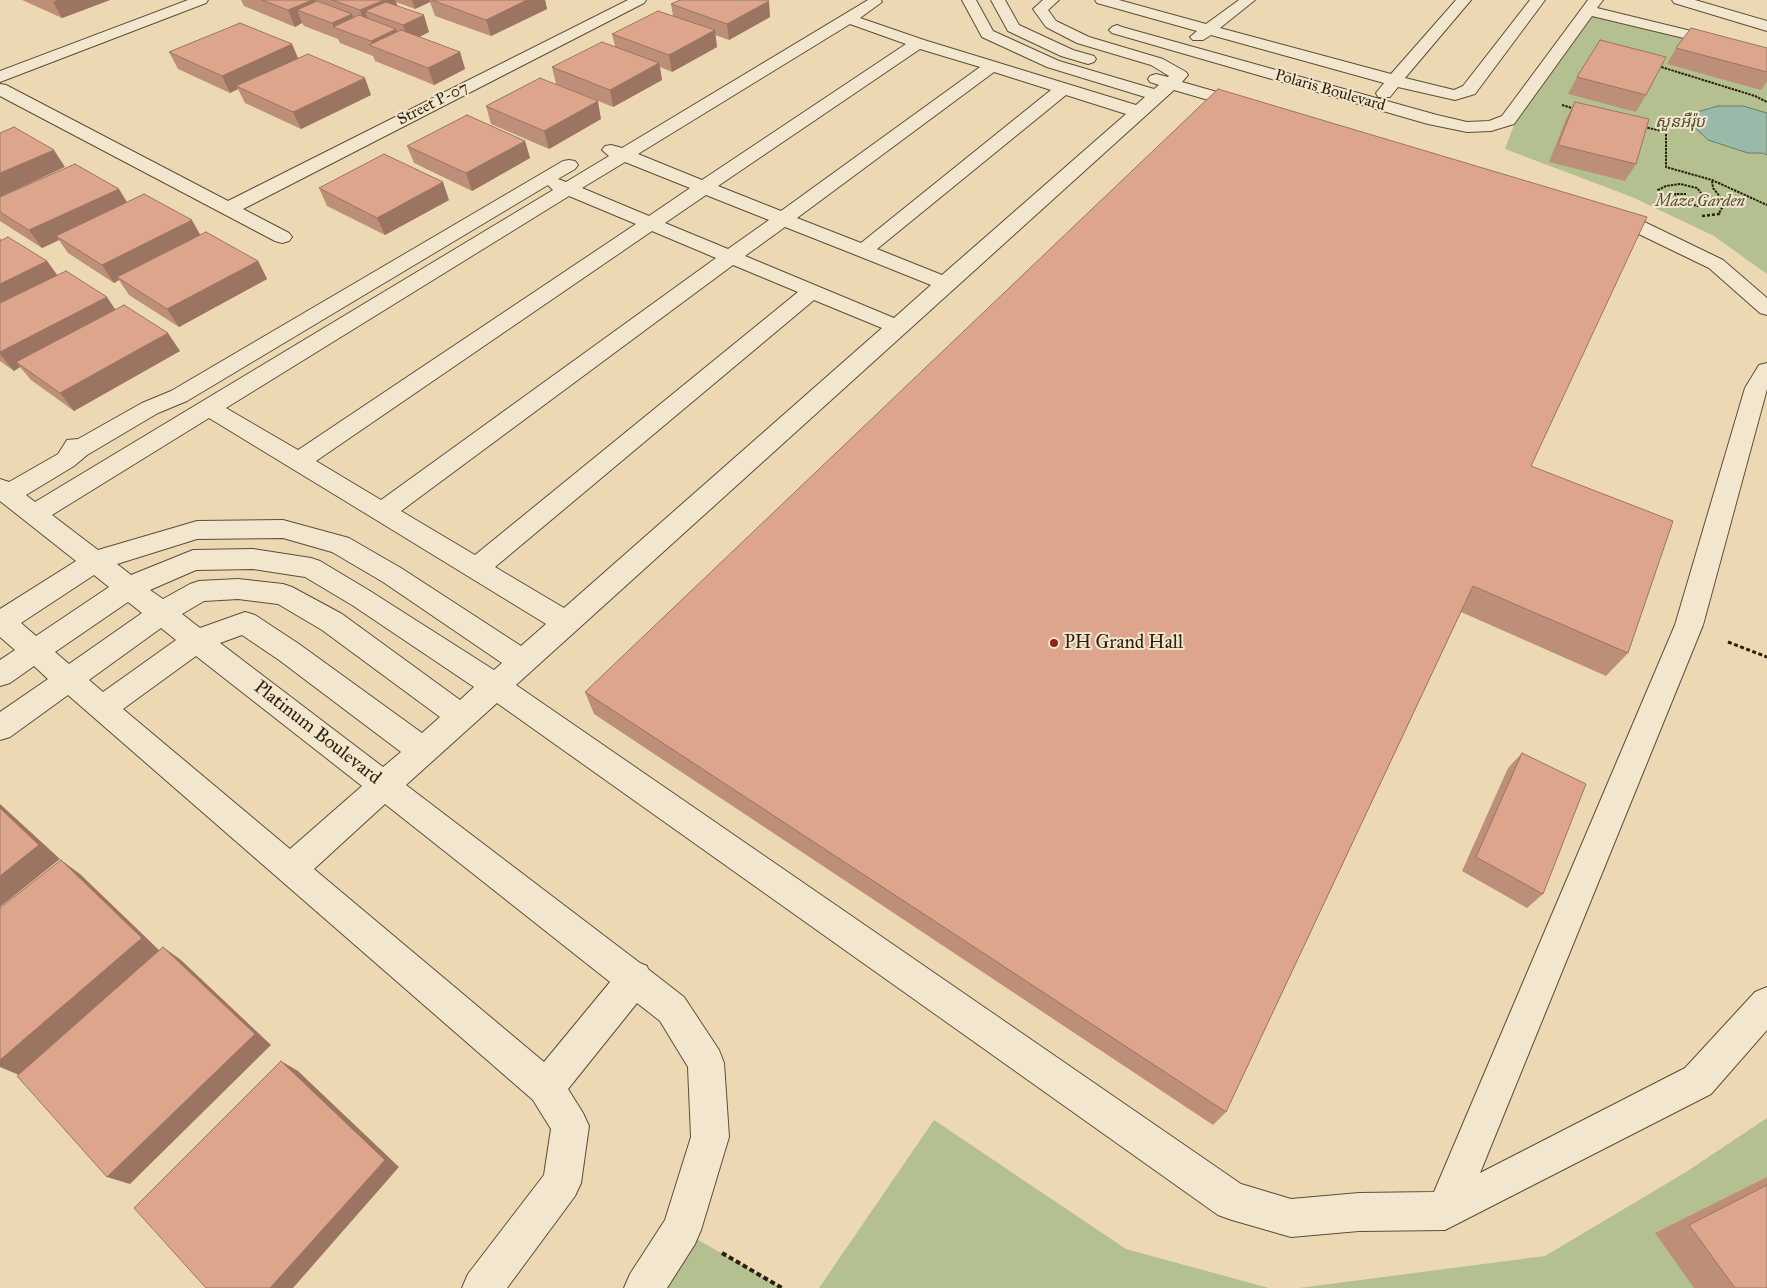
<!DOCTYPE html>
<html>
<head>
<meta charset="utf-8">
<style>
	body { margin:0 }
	canvas { display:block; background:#ecd9b4 }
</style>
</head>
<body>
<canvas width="1767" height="1288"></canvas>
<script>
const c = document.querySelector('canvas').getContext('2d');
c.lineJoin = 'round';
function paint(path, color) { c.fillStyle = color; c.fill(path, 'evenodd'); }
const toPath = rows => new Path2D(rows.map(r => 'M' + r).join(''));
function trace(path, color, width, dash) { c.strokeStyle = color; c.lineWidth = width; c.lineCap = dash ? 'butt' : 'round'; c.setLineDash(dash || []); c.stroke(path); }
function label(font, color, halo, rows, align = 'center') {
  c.font = font + ' "IM FELL Great Primer","Noto Sans Khmer",serif'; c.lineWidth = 4; c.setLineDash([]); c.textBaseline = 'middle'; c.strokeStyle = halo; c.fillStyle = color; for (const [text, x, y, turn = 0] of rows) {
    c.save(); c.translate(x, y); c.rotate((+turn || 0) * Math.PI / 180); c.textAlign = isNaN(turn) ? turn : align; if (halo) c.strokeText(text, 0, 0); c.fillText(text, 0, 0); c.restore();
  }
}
paint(toPath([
	[1589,11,1767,59,1767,274,1714,236,1632,197,1505,149,1525,96],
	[1767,1118,1767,1288,1299,1288,1545,1256,1686,1172],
	[934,1120,1126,1249,1269,1288,819,1288],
	[681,1230,782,1288,644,1288]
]), '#b4c090');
const water = toPath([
	[1718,106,1743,106,1767,113,1767,155,1762,153,1748,153,1708,140,1691,124,1697,112,1718,106]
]);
paint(water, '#99baa9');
trace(water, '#6d7c6b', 1);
const minor = toPath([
	[188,0,208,0,206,3,0,82,0,71,188,0],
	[628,0,646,0,644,3,243,209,289,233,292,237,289,241,282,243,275,241,0,96,0,84,6,85,228,201,628,0],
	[868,0,881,0,882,2,860,18,924,40,1136,105,1145,97,1047,67,982,37,962,0,976,0,993,31,1059,61,1154,89,1159,85,1150,82,1148,79,1150,76,1156,74,1168,77,1169,76,1151,65,1077,43,1046,27,1033,9,1043,0,1059,0,1048,10,1056,21,1089,37,1163,59,1186,72,1188,75,1182,82,1252,102,1254,106,1252,110,1246,111,1174,90,516,685,1241,1184,1291,1199,1359,1193,1434,1192,1675,625,1745,388,1759,365,1767,363,1767,389,1703,625,1480,1173,1685,1068,1755,992,1767,987,1767,1030,1711,1094,1445,1230,1359,1231,1291,1237,1232,1220,1218,1215,497,703,406,785,640,963,647,966,648,969,684,997,719,1050,724,1063,729,1137,701,1230,695,1244,667,1288,624,1288,630,1274,665,1220,691,1137,688,1067,660,1021,637,1003,568,1089,583,1113,589,1126,581,1183,575,1196,507,1288,462,1288,468,1274,544,1175,551,1129,533,1100,68,695,10,737,0,740,0,712,48,679,34,666,10,683,0,686,0,660,15,650,0,637,0,609,76,561,0,501,0,479,9,482,58,454,67,440,78,439,142,403,171,391,563,161,569,160,575,161,578,165,575,169,558,179,566,182,609,156,602,150,605,146,611,145,622,148,868,0],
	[850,24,906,44,702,180,638,154,850,24],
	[920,49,980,67,781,211,718,186,920,49],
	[994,72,1051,90,861,243,797,218,994,72],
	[1066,95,1126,114,942,275,877,249,1066,95],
	[625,162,690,188,649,216,582,188,625,162],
	[548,185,553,190,35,502,26,495,74,466,87,455,158,413,187,401,548,185],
	[706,195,769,220,728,249,665,223,706,195],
	[569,196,636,224,298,450,226,408,569,196],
	[785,227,856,255,931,285,894,318,745,256,785,227],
	[652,231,716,258,381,500,316,461,652,231],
	[733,265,798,292,475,555,401,511,733,265],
	[814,300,882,328,564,608,495,567,814,300],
	[209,418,373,518,546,624,521,646,401,568,349,538,283,520,197,521,98,550,52,515,209,418],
	[283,538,332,552,383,582,502,663,494,670,370,591,320,561,311,558,253,549,193,550,131,575,117,564,197,539,283,538],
	[253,569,305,577,352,605,474,687,460,700,342,614,292,587,283,584,238,579,199,581,190,584,163,599,150,590,196,570,253,569],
	[94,575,109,587,36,636,21,623,94,575],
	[238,599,278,604,322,630,440,717,422,733,299,644,255,615,245,612,200,628,182,614,204,601,238,599],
	[128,602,142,613,69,664,55,652,128,602],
	[161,628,176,640,103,692,89,680,161,628],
	[242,635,279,660,401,752,383,767,220,643,242,635],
	[196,656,362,786,290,849,123,709,196,656],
	[385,804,610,982,544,1062,314,869,385,804],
	[991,0,1005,0,1019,25,1073,50,1094,56,1096,59,1094,62,1088,64,1061,56,1008,31,991,0],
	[1095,0,1119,0,1206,24,1239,0,1255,0,1220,28,1391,74,1456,0,1471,0,1405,78,1454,90,1463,86,1530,0,1545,0,1475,94,1455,100,1398,87,1390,97,1378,97,1376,93,1384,83,1211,35,1203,40,1193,40,1190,37,1197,31,1097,3,1095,0],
	[1588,0,1603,0,1597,8,1724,39,1767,54,1767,64,1713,45,1592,16,1514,124,1491,131,1467,132,1428,124,1112,33,1109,30,1112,27,1117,25,1122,27,1437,115,1467,122,1489,121,1502,116,1588,0],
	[1672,0,1695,0,1767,21,1767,31,1674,3,1672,0],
	[1608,209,1630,215,1723,260,1767,298,1767,315,1760,313,1709,268,1616,223,1601,219,1598,215,1601,211,1608,209]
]);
trace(minor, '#5c4e37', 2);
trace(toPath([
	[1658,66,1755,96,1767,102],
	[1562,105,1575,109],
	[1644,127,1666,132,1666,167,1712,180,1767,205],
	[1712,181,1713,188,1725,203,1719,213],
	[1660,197,1658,190,1666,186,1680,184,1697,188,1705,198,1698,206,1679,202,1675,194,1686,194]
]), '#2c1f0d', 2, [2.5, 1]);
trace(toPath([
	[1702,216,1719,214,1720,212]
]), '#2c1f0d', 2.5, [3, 2]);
trace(toPath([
	[1728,642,1767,657]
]), '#2c1f0d', 3, [4, 2.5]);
trace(toPath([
	[722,1253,782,1288]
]), '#2c1f0d', 4, [5, 3]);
paint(minor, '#f3e6ce');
paint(toPath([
	[22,0,110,0,62,18],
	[241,0,545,0,547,9,491,36,435,16,430,2,415,9,396,2,398,6,429,32,419,37,460,52,465,69,434,85,375,61,373,56,340,43,338,39,304,26,302,23,295,27,244,6],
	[671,4,770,17,729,40,715,35,717,47,672,72,660,67,662,80,613,107,556,84,552,67,615,46,612,34,673,16],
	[292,44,298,58,371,95,301,129,245,103,238,89,230,93,178,69,169,52],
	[1676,48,1767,48,1767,81,1761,90,1667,64],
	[1577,77,1646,95,1636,112,1568,94],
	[1575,102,1636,164,1625,181,1549,162,1566,119],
	[486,106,601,119,549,149,491,124],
	[525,141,530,158,472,191,414,163,407,146],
	[319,188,449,200,385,235,327,206],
	[0,197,127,202,258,261,267,279,179,327,129,295,119,280,114,283,68,253,59,240,42,248,0,221],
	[0,238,2,240,47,261,57,275,116,310,180,351,74,411,31,380,20,367,14,371,0,361],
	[1531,466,1628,653,1606,676,1461,612,1226,1112,1213,1125,594,714,585,692],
	[1522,753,1543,894,1527,908,1462,871,1508,768],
	[1767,1177,1767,1288,1694,1288,1655,1233]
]), '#be8f78');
paint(toPath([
	[57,0,110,0,62,18,53,2],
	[312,0,315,0,321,15,297,10,302,23,295,27,288,10],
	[384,0,395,0,400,12,365,11,370,25,366,27,360,10],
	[412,0,430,0,430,2,415,9],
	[527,0,545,0,547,9,491,36,486,20],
	[769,1,770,17,729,40,727,24],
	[352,14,358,30,334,27,332,23],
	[424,15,429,32,409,42,403,25],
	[396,29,402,46,373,47,371,41],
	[715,30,717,47,672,72,669,55],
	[292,44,299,61,236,86,238,89,230,93,222,76],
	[460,52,465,69,434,85,428,68],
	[659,63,662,80,613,107,610,90],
	[365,78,371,95,301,129,293,112],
	[598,101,601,119,549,149,544,131],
	[525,141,530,158,472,191,466,173],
	[54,150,65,167,0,197,0,173],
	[443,182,449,200,385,235,377,218],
	[119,189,130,207,56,236,59,240,42,248,29,230],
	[192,220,202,238,117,277,119,280,114,283,102,265],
	[47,261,60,279,0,309,0,284],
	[258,261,267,279,179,327,167,309],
	[107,297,119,315,16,362,20,367,14,371,0,354,0,352],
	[168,333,180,351,74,411,60,393],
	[0,804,60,859,0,907],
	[61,860,80,874,160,951,19,1075,0,1067,0,1060],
	[163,947,181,960,271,1045,130,1184,107,1177],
	[281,1061,298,1071,399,1167,293,1288,270,1288]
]), '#9b7462');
const building = toPath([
	[262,0,312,0,288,10,262,0],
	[332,0,384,0,360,10,332,0],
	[432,0,527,0,486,20,432,0],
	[680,0,767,0,769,1,727,24,671,4,680,0],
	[317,1,352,14,332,23,297,10,317,1],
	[386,2,424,15,403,25,365,11,386,2],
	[658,11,715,30,669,55,612,34,658,11],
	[359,15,396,29,371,41,333,27,359,15],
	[240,23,292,44,222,76,169,52,240,23],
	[1691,28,1767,48,1767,72,1676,48,1691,28],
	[401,30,460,52,428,68,369,45,401,30],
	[1600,40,1666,57,1646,95,1577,77,1600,40],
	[602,42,659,63,610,90,552,67,602,42],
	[308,54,365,78,293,112,236,86,308,54],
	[540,78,598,101,544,131,486,106,540,78],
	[1218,89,1647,217,1531,466,1673,521,1628,653,1473,586,1226,1112,585,692,1218,89],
	[1575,102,1649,119,1636,164,1558,145,1575,102],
	[467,115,525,141,466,173,407,146,467,115],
	[14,127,54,150,0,173,0,133,14,127],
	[384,154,443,182,377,218,319,188,384,154],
	[75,164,119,189,29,230,0,212,0,197,75,164],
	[144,194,192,220,102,265,56,236,144,194],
	[206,232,258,261,167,309,117,277,206,232],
	[8,237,47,261,0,284,0,241,8,237],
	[66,271,107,297,0,352,0,303,66,271],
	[124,305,168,333,60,393,16,362,124,305],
	[1522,753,1586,784,1543,894,1476,857,1522,753],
	[0,808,39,845,0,876,0,808],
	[61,860,142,938,0,1060,0,908,61,860],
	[163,947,255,1034,107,1177,17,1076,163,947],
	[281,1061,385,1160,270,1288,206,1288,134,1208,281,1061],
	[1767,1185,1767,1288,1735,1288,1689,1225,1767,1185]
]);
paint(building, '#dda68c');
trace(building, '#9b7462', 1);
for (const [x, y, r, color] of [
	[1054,643,5,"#8f2418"]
]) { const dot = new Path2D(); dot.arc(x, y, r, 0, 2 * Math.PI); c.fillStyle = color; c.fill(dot); trace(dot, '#f3e6ce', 2); }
label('16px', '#2c1f0d', '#f3e6ce', [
	["Polaris Boulevard",1330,91,16],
	["Street P-07",433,104,-27]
]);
label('italic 16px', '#554f34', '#f3e6ce', [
	["សួនអឺរ៉ុប",1680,123],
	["Maze Garden",1700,202]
]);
label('19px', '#2c1f0d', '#f3e6ce', [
	["PH Grand Hall",1064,643]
], 'left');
label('19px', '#2c1f0d', '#f3e6ce', [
	["Platinum Boulevard",317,733,38]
]);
</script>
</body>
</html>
